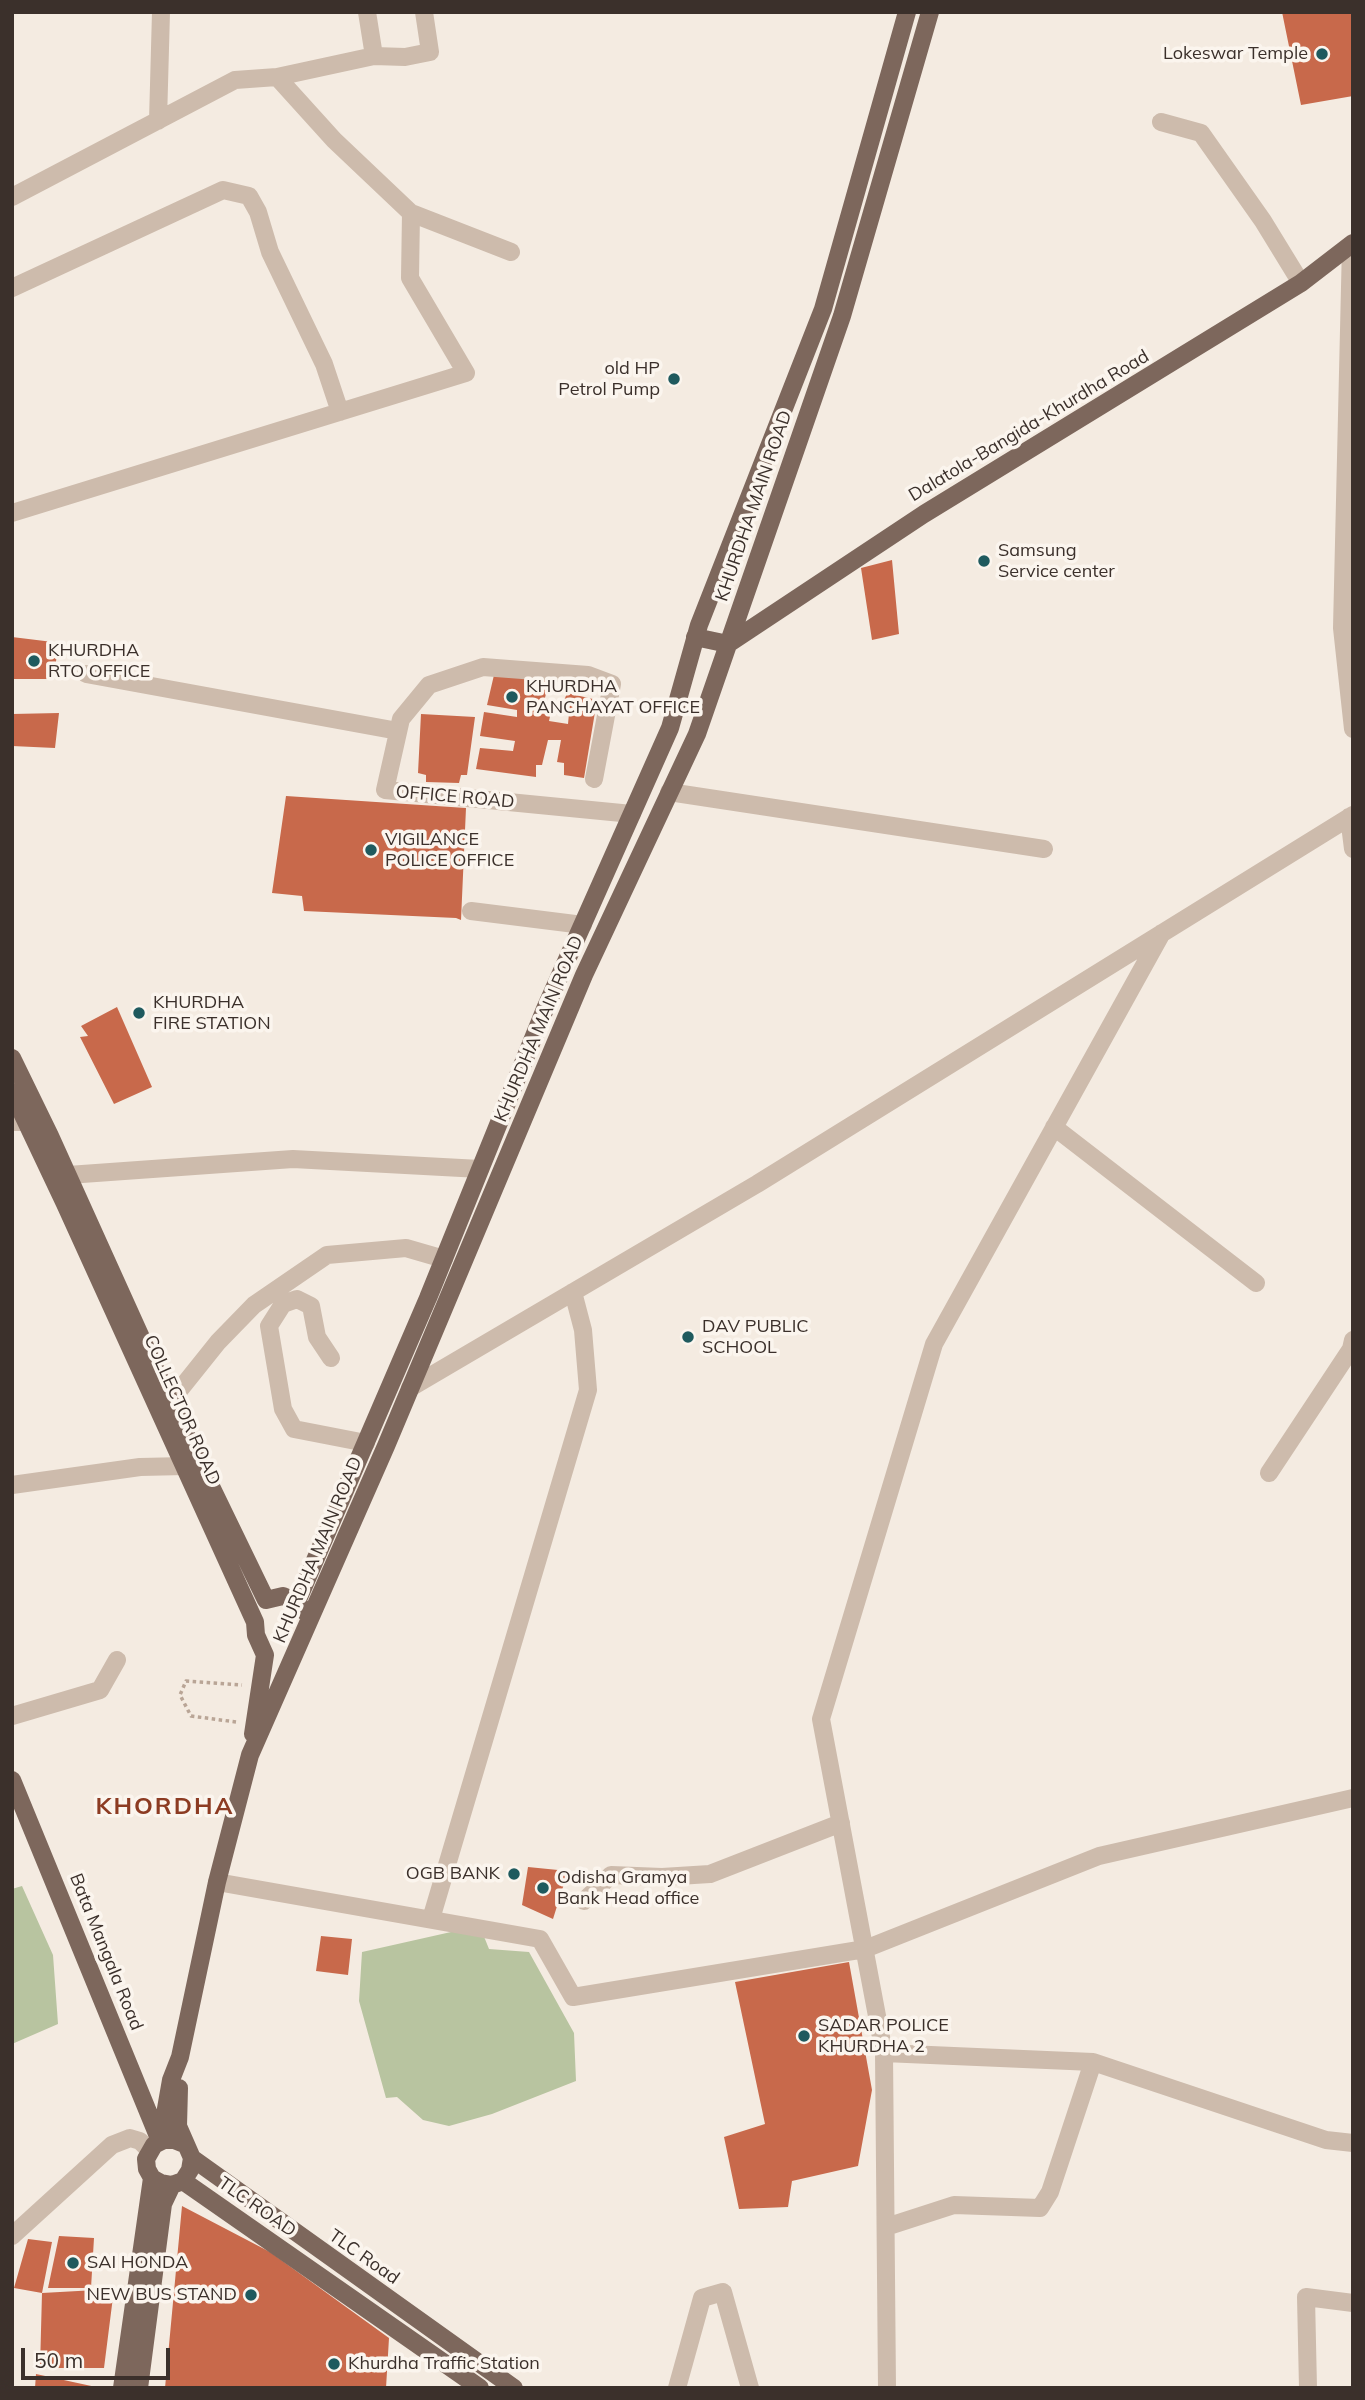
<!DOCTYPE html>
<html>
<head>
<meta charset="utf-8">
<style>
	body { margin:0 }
	#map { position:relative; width:1365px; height:2400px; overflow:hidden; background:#f4ebe1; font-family:Mulish,sans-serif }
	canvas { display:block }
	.frame { position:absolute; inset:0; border:14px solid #3b302b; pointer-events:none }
	.scale { position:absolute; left:21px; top:2348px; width:149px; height:32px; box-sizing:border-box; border:4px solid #3b302b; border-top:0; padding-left:9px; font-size:21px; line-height:24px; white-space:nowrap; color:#3b302b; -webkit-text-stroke:5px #fbf5ee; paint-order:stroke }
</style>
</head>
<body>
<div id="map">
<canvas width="1365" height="2400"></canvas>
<div class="frame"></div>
<div class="scale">50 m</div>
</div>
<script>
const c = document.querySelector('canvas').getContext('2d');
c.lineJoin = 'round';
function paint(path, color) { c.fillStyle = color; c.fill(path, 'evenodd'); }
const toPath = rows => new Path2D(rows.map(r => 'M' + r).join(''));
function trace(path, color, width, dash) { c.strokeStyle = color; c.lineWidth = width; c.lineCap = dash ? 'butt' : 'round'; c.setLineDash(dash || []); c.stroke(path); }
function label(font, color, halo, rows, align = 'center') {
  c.font = font + ' Mulish,sans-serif'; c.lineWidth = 7; c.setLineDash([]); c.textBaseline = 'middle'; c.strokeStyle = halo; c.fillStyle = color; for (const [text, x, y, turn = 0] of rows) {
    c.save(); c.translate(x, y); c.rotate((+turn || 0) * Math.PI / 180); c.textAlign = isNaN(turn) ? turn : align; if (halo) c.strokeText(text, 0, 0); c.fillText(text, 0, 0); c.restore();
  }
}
paint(toPath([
	[22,1886,53,1955,58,2024,12,2044,12,1889],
	[481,1929,489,1949,529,1952,574,2033,576,2081,492,2114,449,2126,423,2120,397,2097,386,2098,359,2001,362,1952,451,1932]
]), '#b8c4a0');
paint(toPath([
	[1282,12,1353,12,1353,96,1301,105],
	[892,560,899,634,872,640,861,568],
	[12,637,61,643,51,679,12,679],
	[494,675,549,681,544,702,553,703,549,721,568,724,570,703,564,701,567,693,597,700,584,778,564,775,564,763,557,762,561,740,548,740,542,765,536,765,536,777,476,769,480,748,513,751,515,741,480,736,484,712,517,717,517,710,487,705],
	[59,713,55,748,12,746,12,714],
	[421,714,475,717,467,775,461,775,459,783,426,782,426,775,418,773],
	[286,796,466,808,461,920,456,918,304,911,302,896,272,893],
	[117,1007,152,1087,114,1104,80,1037,88,1036,81,1026],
	[528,1867,568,1871,553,1919,522,1905],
	[321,1936,352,1939,348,1975,316,1971],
	[849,1962,872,2090,858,2166,792,2181,788,2207,739,2209,724,2137,765,2124,735,1982],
	[182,2206,270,2252,389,2338,386,2388,165,2388],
	[59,2236,94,2238,91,2288,48,2288],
	[28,2239,52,2242,42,2293,114,2289,104,2368,40,2368,42,2293,14,2288],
	[36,2374,96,2387,96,2388,35,2388]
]), '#c8694b');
trace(toPath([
	[236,1722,191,1716,180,1695,186,1681,242,1685]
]), '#b9a596', 3.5, [3.5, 3.5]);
trace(toPath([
	[367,12,374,56],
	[158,121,161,12],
	[1161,122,1201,133,1263,221,1301,283],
	[12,197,235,80,277,77,374,56,405,57,430,52,424,12],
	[411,213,511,252],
	[1351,245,1342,628,1353,729],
	[12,288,223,190,249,196,258,212,270,252,324,364,340,412],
	[12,513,466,373,410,278,411,213,334,140,277,77],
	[86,674,398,731],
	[594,779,612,684,588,675,483,667,429,685,401,719,385,790,632,814],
	[669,792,1044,849],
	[1349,817,1353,849],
	[471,911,583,925],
	[12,1122,26,1122],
	[1054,1127,1256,1283],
	[68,1175,293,1159,480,1169],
	[331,1358,317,1337,311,1306,297,1299,283,1304,269,1326,283,1409,294,1429,366,1443],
	[410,1388,757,1184,1353,815],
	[170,1402,218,1342,254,1305,327,1255,406,1248,444,1259],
	[1269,1473,1351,1349,1353,1340],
	[12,1485,140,1467,185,1466],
	[12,1716,100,1690,117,1660],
	[217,1882,540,1939,573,1997,865,1949,1099,1856,1353,1798],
	[584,1901,611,1875,662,1877,710,1874,841,1823],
	[431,1919,588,1390,583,1330,573,1292],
	[884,2053,1093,2062,1326,2140,1353,2143],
	[886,2227,954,2205,1040,2208,1050,2192,1093,2062],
	[12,2236,112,2145,130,2138,140,2141,149,2150],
	[677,2388,702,2298,723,2292,750,2388],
	[887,2388,884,2053,821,1719,934,1344,1162,933],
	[1308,2388,1306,2297,1353,2303]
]), '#cdbbac', 18);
trace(toPath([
	[695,637,728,644,924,514,1301,283,1353,243],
	[12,1058,50,1136,172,1406,266,1600],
	[12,1092,65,1204,255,1622,256,1635,265,1655,253,1734],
	[266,1600,283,1596,297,1602,304,1611],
	[297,1602,428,1298,545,1009,670,728,699,625,823,309,907,12],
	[12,1780,160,2141],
	[179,2088,178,2126,192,2158,190,2170,183,2181,172,2185,161,2183,152,2178,147,2169,146,2159,154,2145,164,2140,174,2140,184,2144],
	[164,2140,164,2120,171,2080,180,2057,217,1882,250,1755,386,1446,584,975,697,734,842,316,930,12],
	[192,2158,514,2388],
	[183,2181,480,2388],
	[122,2388,152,2178],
	[139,2388,163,2204,172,2185]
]), '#7d675c', 18);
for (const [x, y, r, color] of [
	[1322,54,7,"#1f5a5e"],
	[674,379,7,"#1f5a5e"],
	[984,561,7,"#1f5a5e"],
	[34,661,7,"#1f5a5e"],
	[512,697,7,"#1f5a5e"],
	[371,850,7,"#1f5a5e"],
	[139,1013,7,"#1f5a5e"],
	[688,1337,7,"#1f5a5e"],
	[514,1874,7,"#1f5a5e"],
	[543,1888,7,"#1f5a5e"],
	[804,2036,7,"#1f5a5e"],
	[73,2263,7,"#1f5a5e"],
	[251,2295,7,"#1f5a5e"],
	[334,2364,7,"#1f5a5e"]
]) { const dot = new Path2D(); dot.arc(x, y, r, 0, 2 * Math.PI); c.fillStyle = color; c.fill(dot); trace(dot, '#fbf5ee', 2.5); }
label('18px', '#3b302b', '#fbf5ee', [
	["Lokeswar Temple",1308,54,"right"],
	["old HP",660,369,"right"],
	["Petrol Pump",660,390,"right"],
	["Samsung",998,551],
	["Service center",998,572],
	["KHURDHA",48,651],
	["RTO OFFICE",48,672],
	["KHURDHA",526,687],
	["PANCHAYAT OFFICE",526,708],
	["VIGILANCE",385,840],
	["POLICE OFFICE",385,861],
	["KHURDHA",153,1003],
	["FIRE STATION",153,1024],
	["DAV PUBLIC",702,1327],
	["SCHOOL",702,1348],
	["OGB BANK",500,1874,"right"],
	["Odisha Gramya",557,1878],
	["Bank Head office",557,1899],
	["SADAR POLICE",818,2026],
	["KHURDHA 2",818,2047],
	["SAI HONDA",87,2263],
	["NEW BUS STAND",237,2295,"right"],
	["Khurdha Traffic Station",348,2364]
], 'left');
label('18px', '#3b302b', '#fbf5ee', [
	["Dalatola-Bangida-Khurdha Road",1029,426,-31],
	["KHURDHA MAIN ROAD",754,506,-71],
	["OFFICE ROAD",455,797,5],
	["KHURDHA MAIN ROAD",539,1029,-67],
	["COLLECTOR ROAD",182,1410,66],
	["KHURDHA MAIN ROAD",318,1550,-67],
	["Bata Mangala Road",106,1952,68],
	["TLC ROAD",257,2207,35],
	["TLC Road",364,2257,35]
]);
c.letterSpacing = '2px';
label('bold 24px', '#8c3b22', '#fbf5ee', [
	["KHORDHA",165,1807]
]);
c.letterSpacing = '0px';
</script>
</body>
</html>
